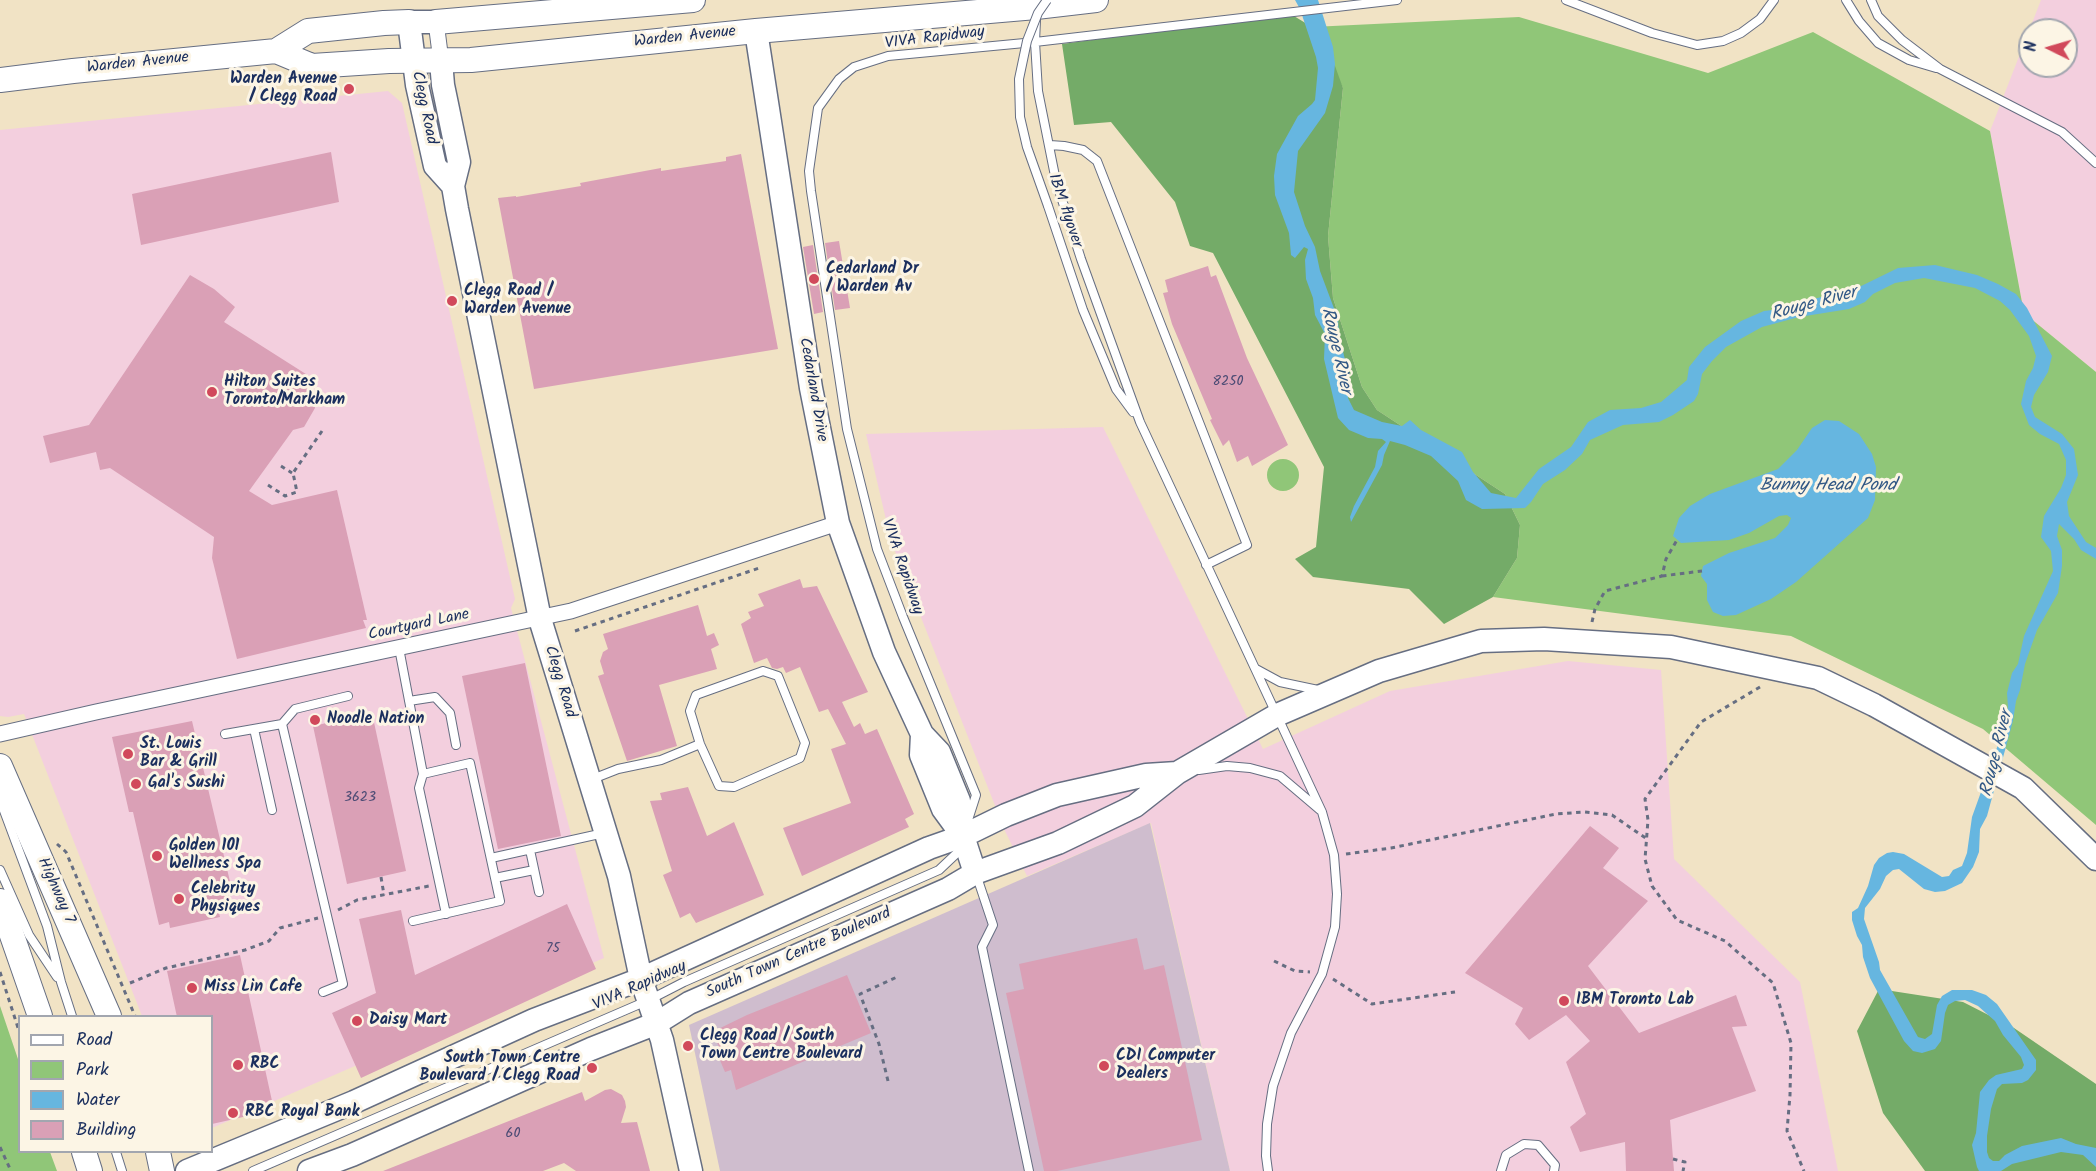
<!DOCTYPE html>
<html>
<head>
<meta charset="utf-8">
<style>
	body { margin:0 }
	#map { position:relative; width:2096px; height:1171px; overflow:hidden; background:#f1e3c5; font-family:Kalam,sans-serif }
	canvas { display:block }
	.legend { position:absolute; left:18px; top:1015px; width:195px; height:138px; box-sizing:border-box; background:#fcf5e5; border:2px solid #a2a6af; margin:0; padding:8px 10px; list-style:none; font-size:18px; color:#1b2f5e }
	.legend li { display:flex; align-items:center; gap:12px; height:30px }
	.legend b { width:30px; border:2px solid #a2a6af }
	.north { position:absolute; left:2018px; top:18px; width:60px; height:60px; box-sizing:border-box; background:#fcf5e5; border:2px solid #a2a6af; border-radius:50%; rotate:275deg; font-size:16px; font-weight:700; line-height:24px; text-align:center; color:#1b2f5e }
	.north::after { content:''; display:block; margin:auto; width:21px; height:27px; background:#d1495b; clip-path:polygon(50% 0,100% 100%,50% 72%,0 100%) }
</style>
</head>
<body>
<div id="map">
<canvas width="2096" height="1171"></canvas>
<ul class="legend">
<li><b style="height:8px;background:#fff"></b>Road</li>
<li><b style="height:16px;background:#90c678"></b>Park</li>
<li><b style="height:16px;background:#66b6e0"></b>Water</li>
<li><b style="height:16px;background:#daa0b6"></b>Building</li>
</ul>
<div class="north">N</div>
</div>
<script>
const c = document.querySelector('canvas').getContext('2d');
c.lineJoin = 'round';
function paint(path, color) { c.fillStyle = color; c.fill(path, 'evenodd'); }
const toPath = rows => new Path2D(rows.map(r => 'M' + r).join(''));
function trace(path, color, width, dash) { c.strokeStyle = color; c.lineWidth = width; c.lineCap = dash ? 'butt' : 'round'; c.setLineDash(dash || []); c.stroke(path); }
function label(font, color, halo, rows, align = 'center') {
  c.font = font + ' Kalam,sans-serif'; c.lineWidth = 6; c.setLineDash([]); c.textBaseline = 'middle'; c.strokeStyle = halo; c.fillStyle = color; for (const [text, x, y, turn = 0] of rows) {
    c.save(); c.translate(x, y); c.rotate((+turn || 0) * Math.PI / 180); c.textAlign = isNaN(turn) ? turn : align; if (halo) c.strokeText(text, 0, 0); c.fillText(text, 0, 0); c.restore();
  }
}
paint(toPath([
	[2041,0,2096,0,2096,372,2024,313,1990,131],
	[2030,30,2066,30,2066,66,2030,66],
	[388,91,402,103,515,599,511,608,604,958,212,1128,212,1016,142,1016,24,714,8,717,0,716,0,130],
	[1103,427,1263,749,1390,691,1568,661,1661,670,1674,859,1800,982,1838,1171,1230,1171,1151,823,1027,876,1005,831,891,541,866,434]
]), '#f3cfde');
paint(toPath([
	[1150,823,1230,1171,720,1171,689,1025]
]), '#cfbdce');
paint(toPath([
	[1519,17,1708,73,1813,32,1990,131,2024,313,2096,372,2096,825,1983,729,1791,636,1493,597,1517,558,1520,525,1505,494,1377,410,1362,387,1333,298,1328,236,1343,88,1312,27],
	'1267 475a16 16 0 1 1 32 0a16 16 0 1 1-32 0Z',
	[0,1006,19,1062,20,1152,50,1152,57,1171,0,1171]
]), '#90c678');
paint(toPath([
	[1289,13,1312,27,1331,55,1343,88,1328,236,1333,298,1362,387,1377,410,1505,494,1520,525,1517,558,1493,597,1444,624,1409,589,1313,577,1295,559,1316,547,1324,467,1213,253,1190,246,1175,202,1111,122,1074,125,1062,44],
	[1879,989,1963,1002,2014,1028,2096,1084,2096,1171,1925,1171,1883,1113,1857,1031]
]), '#74ab68');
paint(toPath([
	[1295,0,1318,0,1333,47,1335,64,1333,86,1325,113,1298,151,1294,192,1305,226,1315,247,1320,271,1338,319,1339,335,1348,372,1348,398,1354,410,1382,422,1402,426,1410,420,1421,430,1462,452,1473,472,1491,493,1516,498,1539,469,1571,447,1588,422,1610,410,1641,408,1661,402,1687,380,1689,367,1705,347,1741,321,1764,311,1789,308,1809,300,1855,289,1898,268,1935,265,1977,275,1998,284,2016,294,2027,308,2052,356,2048,372,2034,395,2031,407,2035,417,2062,434,2074,449,2078,475,2067,502,2069,516,2086,542,2096,548,2096,559,2081,550,2074,539,2059,524,2057,536,2062,550,2062,566,2058,593,2037,630,2025,664,2020,690,2016,701,2013,721,1987,816,1980,829,1979,852,1973,867,1962,883,1945,891,1935,892,1924,889,1899,869,1893,870,1886,876,1880,889,1865,908,1864,919,1879,962,1880,970,1918,1037,1925,1039,1932,1034,1937,1005,1942,996,1952,990,1972,990,1986,995,1997,1004,2036,1060,2036,1070,2028,1080,2022,1083,2002,1084,1997,1089,1991,1109,1987,1136,1987,1152,1989,1158,1993,1161,1999,1161,2005,1155,2022,1146,2061,1138,2076,1144,2096,1148,2096,1167,2083,1155,2061,1152,2012,1164,2001,1171,1979,1171,1977,1167,1972,1145,1976,1133,1980,1092,1989,1080,1996,1075,2022,1069,2024,1065,2021,1057,2003,1035,1995,1021,1978,1006,1965,1000,1955,1001,1948,1005,1945,1013,1941,1041,1935,1049,1922,1053,1913,1051,1904,1041,1870,978,1863,957,1862,945,1857,936,1852,920,1852,912,1858,908,1868,886,1874,865,1879,858,1887,853,1893,852,1904,854,1942,877,1949,876,1953,870,1962,866,1967,853,1972,817,2004,728,2008,707,2007,693,2012,673,2018,664,2024,636,2053,571,2051,551,2041,537,2044,516,2061,488,2066,475,2066,460,2059,444,2040,434,2029,425,2021,404,2026,381,2033,368,2036,356,2029,336,2010,310,2000,301,1975,288,1924,278,1895,283,1873,294,1865,302,1849,309,1799,317,1762,327,1726,347,1712,361,1702,374,1698,394,1694,401,1673,415,1659,422,1623,425,1590,440,1582,454,1565,470,1543,484,1531,502,1525,508,1482,509,1466,500,1458,481,1431,456,1405,445,1390,441,1384,455,1382,465,1351,522,1350,517,1354,506,1375,467,1378,451,1386,442,1382,439,1368,438,1349,430,1338,418,1324,359,1325,334,1315,315,1313,298,1306,279,1305,260,1308,249,1304,247,1295,258,1291,255,1289,233,1275,195,1274,176,1277,154,1298,116,1312,104,1315,100,1318,68,1316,57,1300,9],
	[1825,420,1839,421,1859,434,1872,454,1876,467,1875,500,1868,518,1796,582,1771,599,1736,615,1723,616,1713,612,1707,600,1707,584,1701,576,1703,566,1729,553,1775,538,1788,525,1791,518,1787,515,1779,516,1749,533,1729,540,1681,543,1673,536,1679,518,1690,506,1710,494,1778,469,1797,450,1812,428]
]), '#66b6e0');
paint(toPath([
	[331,152,339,202,141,245,132,194],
	[741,154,778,349,534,389,498,198,516,196,516,197,581,186,580,183,661,168,661,171,726,161,726,157],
	[839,241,850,308,835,310,825,243],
	[813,245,823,312,814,314,803,247],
	[1208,266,1211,277,1216,275,1247,358,1288,445,1252,466,1248,456,1237,462,1229,440,1223,446,1210,420,1212,419,1172,324,1163,293,1168,292,1165,280],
	[190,275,214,289,235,307,224,322,309,376,315,408,304,427,293,430,249,491,272,505,337,490,367,620,363,620,366,628,237,659,212,558,214,537,110,468,100,470,96,452,50,463,43,436,89,425],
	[800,579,803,588,817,586,868,692,842,702,854,727,860,723,865,734,877,729,914,814,905,819,909,827,802,876,783,828,851,803,831,749,846,744,828,709,819,712,800,667,786,673,783,667,777,669,772,668,767,658,754,663,741,624,751,618,748,612,764,606,758,594],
	[698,605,707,636,714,633,719,645,711,649,717,669,659,685,677,746,627,761,598,676,604,674,600,661,603,652,608,649,603,634],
	[525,663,561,836,498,849,462,676],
	[372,713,406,871,347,884,313,726],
	[192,721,232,890,228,891,232,910,219,913,220,917,170,928,169,922,159,925,133,812,129,812,112,737],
	[688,787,707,836,734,822,764,895,696,923,690,913,680,918,663,875,672,871,650,801,662,800,660,793],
	[1590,826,1619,848,1603,868,1648,901,1588,966,1639,1033,1736,995,1747,1026,1732,1027,1756,1091,1670,1120,1674,1171,1626,1171,1625,1142,1580,1152,1570,1127,1586,1114,1566,1062,1590,1041,1566,1015,1529,1040,1515,1024,1523,1008,1465,973],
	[567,904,596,969,361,1078,332,1013,376,993,359,919,401,910,415,975],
	[1137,938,1144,970,1164,965,1202,1140,1057,1171,1044,1171,1006,993,1024,989,1019,964],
	[240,955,274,1110,212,1124,212,1017,177,1017,167,971],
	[847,975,871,1033,736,1090,731,1070,725,1072,716,1051,720,1049,712,1032,747,1015],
	[611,1089,622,1095,625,1101,626,1107,621,1123,637,1122,650,1171,576,1171,564,1163,543,1171,383,1171,582,1092,585,1101,605,1090]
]), '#daa0b6');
const lane = toPath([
	[1566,0,1652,33,1697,45,1723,41,1741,33,1760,19,1774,0],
	[1846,0,1859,21,1878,43,1909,60,1936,68],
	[1871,0,1878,16,1902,40,1940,69,2062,132,2096,163],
	[1036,20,1035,42,1038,91,1056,181,1081,259,1140,422,1322,812,1334,855,1337,894,1335,927,1322,974,1291,1033,1273,1086,1267,1124,1266,1156,1268,1171],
	[1050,145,1064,146,1083,150,1097,161,1247,545,1206,565],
	[1048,206,1083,310,1116,389,1133,412],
	[399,648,423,774,419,788,446,914],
	[1256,669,1280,682,1318,690],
	[763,671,778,676,805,743,800,758,734,787,719,786,700,744,690,711,696,695,763,671],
	[409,701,435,697,450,713,456,745],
	[254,729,272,810],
	[225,734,282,724],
	[1199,770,1227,766,1250,768,1280,776,1320,810],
	[590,780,618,769,661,760,700,744],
	[0,792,3,808,47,926,61,982,72,1016],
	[968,820,976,795,903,617,877,549,847,429,811,191,809,171,818,108,839,79,854,67,888,56,1035,42,1397,0],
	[530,850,539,892],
	[491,858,604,833],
	[0,870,29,935,57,977],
	[976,874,993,925,982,947,1029,1171],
	[495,878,534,870],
	[413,921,500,901,470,763,423,774],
	[323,992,343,984,282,724,295,709,348,696],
	[116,1152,122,1171],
	[253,1171,649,1000,684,982,939,870,957,853,959,846],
	[1501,1171,1506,1155,1524,1144,1538,1145,1555,1165,1554,1171]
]);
const street = toPath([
	[436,22,441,61],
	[0,734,96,712,571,611,838,523]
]);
const secondary = toPath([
	[436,22,409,22,417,85,435,166,453,186],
	[756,31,811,388,838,523,884,652,922,734,939,752,959,801,963,836,975,873],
	[441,61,443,85,459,162,453,186,457,209,540,619,619,876,641,979,662,1040,691,1171],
	[922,734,921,755,943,809,962,835],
	[187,1171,354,1102,534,1020,641,979,929,848,963,836,1006,815,1057,795,1146,775,1177,773],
	[309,1171,352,1155,591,1049,657,1023,689,1003,948,889,975,873,1058,843,1135,806,1177,773,1277,715,1379,671,1481,641,1544,639,1671,647,1818,678,1874,705,2023,788,2096,859]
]);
const primary = toPath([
	[436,22,693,0],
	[276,51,312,66,389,61,471,60,756,31,1036,7,1096,0],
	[0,80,73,71,276,51,308,31,384,23,409,22],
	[0,766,109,1016],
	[0,901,40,1016],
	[84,1152,90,1171],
	[158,1152,162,1171]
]);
trace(lane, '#666e82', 10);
trace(street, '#666e82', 17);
trace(secondary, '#666e82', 25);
trace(primary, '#666e82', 26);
trace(toPath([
	[281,466,292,473],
	[268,485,285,496,297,492,293,473,322,431],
	[1662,576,1702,571],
	[1592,622,1595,609,1605,591,1662,576,1666,559,1677,540],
	[575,631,762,567],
	[1760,687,1701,722,1645,799,1648,820,1645,859,1652,886,1677,920,1725,941,1773,983,1791,1043,1790,1095,1787,1131,1804,1171],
	[57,844,66,852,135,1016],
	[1346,854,1391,848,1556,814,1584,812,1612,815,1647,839],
	[381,877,384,895],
	[338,910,357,900,429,886],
	[1274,961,1295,971,1310,972],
	[0,972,20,1034],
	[1333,979,1372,1004,1455,992],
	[130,983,166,968,245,950,269,941,280,928,318,918],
	[888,1081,879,1044,860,994,897,977],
	[0,1147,11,1171],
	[1673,1159,1685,1162,1683,1171]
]), '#666e82', 3, [4.5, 4.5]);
trace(lane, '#fff', 8);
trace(street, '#fff', 15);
trace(secondary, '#fff', 22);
trace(primary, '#fff', 24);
const laneBridge = toPath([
	[1047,0,1038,13,1027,41,1019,79,1020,117,1027,147,1048,206]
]);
trace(laneBridge, '#666e82', 10, []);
trace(laneBridge, '#fff', 8);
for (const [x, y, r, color] of [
	[349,89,6,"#d1495b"],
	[814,279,6,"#d1495b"],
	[452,301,6,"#d1495b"],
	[212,392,6,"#d1495b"],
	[315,720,6,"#d1495b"],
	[128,754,6,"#d1495b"],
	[136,784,6,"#d1495b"],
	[157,856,6,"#d1495b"],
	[179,899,6,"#d1495b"],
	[192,988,6,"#d1495b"],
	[1564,1001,6,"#d1495b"],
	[357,1021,6,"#d1495b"],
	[688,1046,6,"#d1495b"],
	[238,1065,6,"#d1495b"],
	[1104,1066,6,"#d1495b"],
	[592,1068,6,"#d1495b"],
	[233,1113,6,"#d1495b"]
]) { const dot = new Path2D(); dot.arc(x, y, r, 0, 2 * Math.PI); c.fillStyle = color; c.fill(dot); trace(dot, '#fcf5e5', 2); }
label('14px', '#4b4b74', null, [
	["8250",1228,383],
	["3623",360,799],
	["75",553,950],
	["60",513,1135]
]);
label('16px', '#1b2f5e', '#fcf5e5', [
	["Warden Avenue",685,38,-6],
	["VIVA Rapidway",935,39,-7],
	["Warden Avenue",138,64,-6],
	["Clegg Road",423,108,78],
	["IBM flyover",1064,211,71],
	["Cedarland Drive",812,390,80],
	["VIVA Rapidway",901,567,71],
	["Courtyard Lane",419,626,-12],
	["Clegg Road",559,682,73],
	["Highway 7",55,891,66],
	["South Town Centre Boulevard",799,954,-24],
	["VIVA Rapidway",640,987,-24]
]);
label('bold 16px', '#1b2f5e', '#fcf5e5', [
	["Warden Avenue",337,80,"right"],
	["/ Clegg Road",337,98,"right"],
	["Cedarland Dr",826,270],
	["/ Warden Av",826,288],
	["Clegg Road /",464,292],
	["Warden Avenue",464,310],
	["Hilton Suites",224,383],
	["Toronto/Markham",224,401],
	["Noodle Nation",327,720],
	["St. Louis",140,745],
	["Bar & Grill",140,763],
	["Gal's Sushi",148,784],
	["Golden 101",169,847],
	["Wellness Spa",169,865],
	["Celebrity",191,890],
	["Physiques",191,908],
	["Miss Lin Cafe",204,988],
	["IBM Toronto Lab",1576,1001],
	["Daisy Mart",369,1021],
	["Clegg Road / South",700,1037],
	["Town Centre Boulevard",700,1055],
	["CDI Computer",1116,1057],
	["Dealers",1116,1075],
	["South Town Centre",580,1059,"right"],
	["Boulevard / Clegg Road",580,1077,"right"],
	["RBC",250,1065],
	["RBC Royal Bank",245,1113]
], 'left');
label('italic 18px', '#325885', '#fcf5e5', [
	["Rouge River",1814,305,-15],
	["Rouge River",1335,351,77],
	["Bunny Head Pond",1828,487],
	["Rouge River",1998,754,-76]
]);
</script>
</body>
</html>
